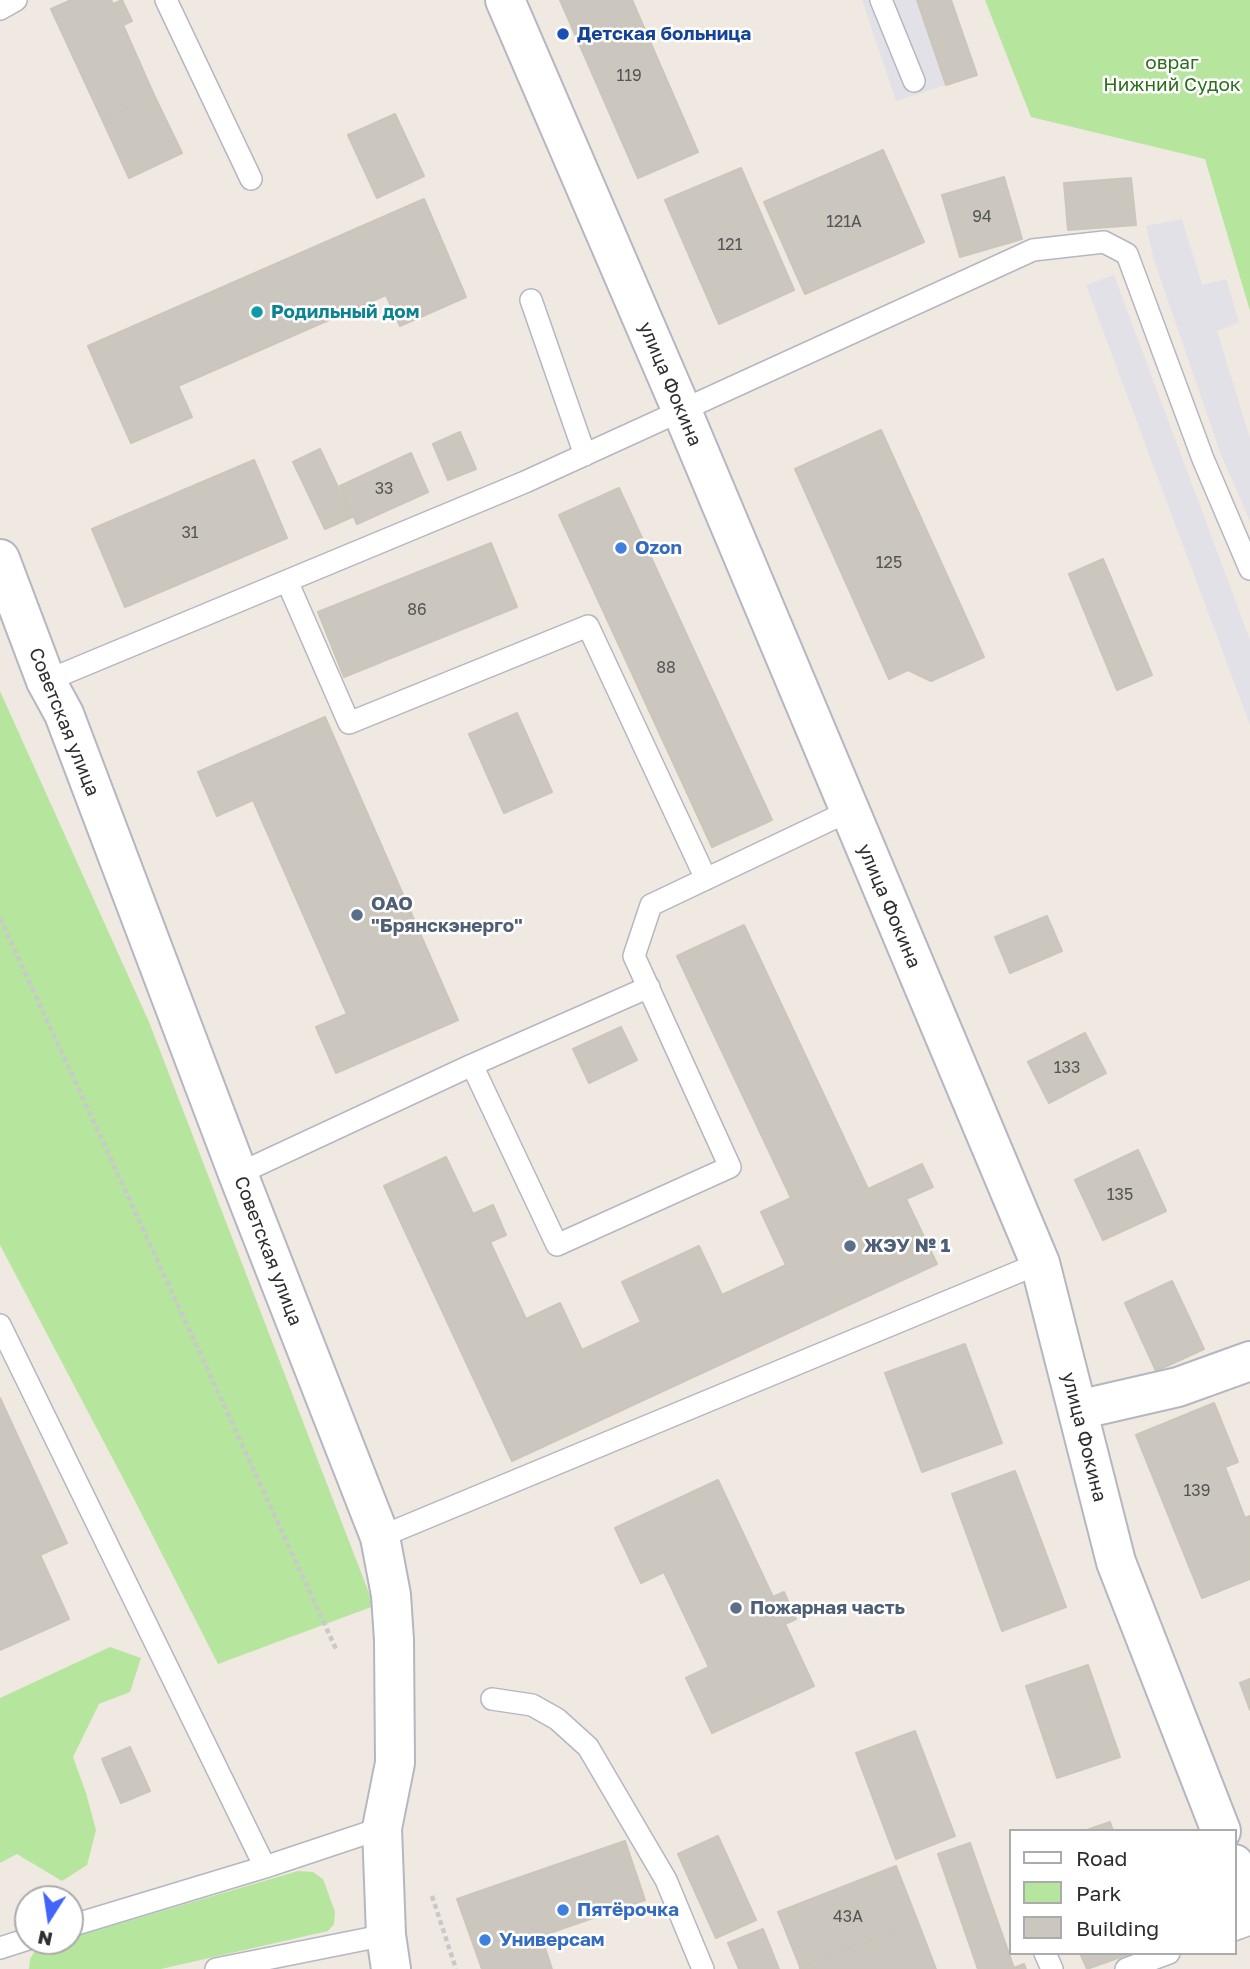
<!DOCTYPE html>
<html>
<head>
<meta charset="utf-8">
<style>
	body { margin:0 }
	#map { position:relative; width:1250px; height:1969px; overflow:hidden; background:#efe9e1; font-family:"Golos Text",sans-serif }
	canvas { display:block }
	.legend { position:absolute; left:1009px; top:1829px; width:228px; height:126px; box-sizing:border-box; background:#fff; border:2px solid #ababab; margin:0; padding:9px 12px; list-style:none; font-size:21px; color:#2e2e2e }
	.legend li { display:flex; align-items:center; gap:14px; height:35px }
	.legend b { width:35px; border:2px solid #ababab }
	.north { position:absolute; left:14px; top:1885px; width:70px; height:70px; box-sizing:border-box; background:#fff; border:2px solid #ababab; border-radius:50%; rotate:192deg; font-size:19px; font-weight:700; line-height:28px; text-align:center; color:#2e2e2e }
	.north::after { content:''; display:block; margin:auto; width:24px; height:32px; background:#4264fb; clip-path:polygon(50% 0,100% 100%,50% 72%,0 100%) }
</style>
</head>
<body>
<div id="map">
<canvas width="1250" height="1969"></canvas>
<ul class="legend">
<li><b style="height:9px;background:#fff"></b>Road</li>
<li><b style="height:19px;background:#b6e59e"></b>Park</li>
<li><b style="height:19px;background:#cbc7bf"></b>Building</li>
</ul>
<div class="north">N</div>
</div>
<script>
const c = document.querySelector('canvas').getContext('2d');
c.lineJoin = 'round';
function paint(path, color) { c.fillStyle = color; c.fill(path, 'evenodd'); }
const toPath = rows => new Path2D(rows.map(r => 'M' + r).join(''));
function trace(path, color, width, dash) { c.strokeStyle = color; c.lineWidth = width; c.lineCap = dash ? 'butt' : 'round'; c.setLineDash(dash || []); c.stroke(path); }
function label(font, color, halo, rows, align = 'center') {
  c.font = font + ' "Golos Text",sans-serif'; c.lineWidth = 5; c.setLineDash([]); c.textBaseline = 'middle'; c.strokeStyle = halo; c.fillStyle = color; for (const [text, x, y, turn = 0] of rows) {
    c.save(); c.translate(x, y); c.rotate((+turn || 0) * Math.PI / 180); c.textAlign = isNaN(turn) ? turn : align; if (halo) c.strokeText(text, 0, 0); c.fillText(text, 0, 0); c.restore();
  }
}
paint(toPath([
	[862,0,951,0,977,75,896,101],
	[1182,219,1202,285,1226,279,1239,322,1217,331,1250,438,1250,521,1220,452,1154,260,1146,226],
	[1114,275,1250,640,1250,725,1086,285]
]), '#e3e1e8');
paint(toPath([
	[985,0,1250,0,1250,311,1205,159,1031,117],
	[0,691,149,1022,374,1606,218,1664,134,1499,0,1245],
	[110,1647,141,1658,130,1692,99,1704,73,1757,86,1793,96,1830,87,1865,62,1881,17,1854,0,1863,0,1698],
	[298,1871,313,1872,323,1879,335,1912,334,1924,328,1931,161,1969,29,1969,30,1959,35,1951,44,1945,59,1941,70,1941,70,1938]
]), '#b6e59e');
const building = toPath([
	[71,0,111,0,113,4,122,0,132,21,123,25,154,95,102,119,51,9,71,0],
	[560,0,632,0,698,152,638,178,560,0],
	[917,0,951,0,977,75,946,85,917,0],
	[154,95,182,153,129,178,102,119,154,95],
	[395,114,424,176,377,198,348,135,395,114],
	[883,150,924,242,805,294,764,202,883,150],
	[741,168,794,290,719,324,665,200,741,168],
	[1004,177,1022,239,960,257,942,195,1004,177],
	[1131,178,1136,225,1068,230,1064,183,1131,178],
	[424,199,466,297,400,326,386,295,178,386,192,417,131,443,88,346,424,199],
	[881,430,984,657,931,681,908,670,889,679,795,469,881,430],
	[460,432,476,469,448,480,433,444,460,432],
	[320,449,352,517,325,529,293,462,320,449],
	[411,453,428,492,357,524,340,486,411,453],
	[254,460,287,538,125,607,92,529,254,460],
	[619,488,772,820,712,847,559,515,619,488],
	[491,543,517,607,344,677,318,612,491,543],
	[1103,559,1152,675,1117,690,1069,574,1103,559],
	[517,713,552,792,504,813,469,734,517,713],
	[325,717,458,1020,336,1073,316,1027,347,1014,253,800,217,816,198,772,325,717],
	[1047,916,1062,951,1010,973,995,937,1047,916],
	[744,925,868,1189,922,1164,933,1187,906,1199,937,1264,512,1461,384,1186,446,1157,473,1214,493,1205,506,1235,490,1242,526,1319,560,1303,582,1350,641,1322,622,1282,699,1246,722,1295,786,1265,761,1212,791,1198,677,956,744,925],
	[621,1027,637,1060,589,1083,573,1049,621,1027],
	[1085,1033,1106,1073,1049,1103,1028,1062,1085,1033],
	[1138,1150,1166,1211,1103,1240,1075,1180,1138,1150],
	[1172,1281,1204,1349,1156,1371,1125,1303,1172,1281],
	[965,1344,1002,1443,922,1472,885,1373,965,1344],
	[0,1398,67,1543,40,1555,69,1619,0,1650,0,1398],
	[1214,1403,1238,1462,1225,1467,1245,1518,1250,1516,1250,1579,1202,1598,1136,1435,1214,1403],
	[1015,1471,1066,1607,1002,1631,952,1494,1015,1471],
	[718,1480,773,1597,784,1592,796,1619,785,1624,814,1686,712,1733,686,1678,709,1667,664,1572,641,1583,615,1528,718,1480],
	[1088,1665,1120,1757,1057,1778,1026,1686,1088,1665],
	[1250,1679,1250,1710,1240,1683,1250,1679],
	[915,1731,955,1836,896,1859,856,1753,915,1731],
	[130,1747,150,1791,121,1803,102,1759,130,1747],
	[1110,1822,1113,1831,1084,1831,1110,1822],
	[718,1836,756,1920,716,1938,678,1854,718,1836],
	[625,1841,645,1900,541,1936,552,1969,482,1969,457,1899,625,1841],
	[970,1843,1014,1968,1024,1964,1026,1969,978,1969,938,1854,970,1843],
	[896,1866,918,1922,800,1967,778,1912,896,1866],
	[918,1922,936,1969,800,1969,800,1967,918,1922],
	[763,1929,779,1969,739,1969,728,1943,763,1929],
	[1080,1953,1132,1953,1087,1969,1080,1953]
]);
paint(building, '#cbc7bf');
trace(building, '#cbc5ba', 2);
const service = toPath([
	[166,0,251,179],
	[881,0,914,81],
	[0,9,16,0],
	[531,300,585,455],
	[287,581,349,723,588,626,706,879],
	[46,681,525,482,1033,250,1104,242,1127,254,1203,459,1250,569],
	[472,1065,649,987],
	[238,1174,472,1065,557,1245,730,1167,634,956,651,905,849,811],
	[0,1325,265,1867],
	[380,1537,1040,1263],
	[492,1699,532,1705,557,1719,588,1747,666,1880,703,1969],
	[70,1926,265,1867,382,1828],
	[1234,1930,1250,1924],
	[0,1948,28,1939],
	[1045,1953,1052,1969],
	[216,1969,386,1935],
	[1126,1969,1169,1953]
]);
const minor = toPath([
	[1078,1410,1178,1387,1250,1361]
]);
const secondary = toPath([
	[505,0,682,411,1040,1263,1116,1562,1221,1831],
	[0,559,46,681,64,714,238,1174,380,1537,391,1595,394,1640,395,1763,382,1828,386,1935,391,1969],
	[1234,1864,1250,1905]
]);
trace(service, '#b4b7c1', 24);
trace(minor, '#b4b7c1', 42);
trace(secondary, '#b4b7c1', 42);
trace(toPath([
	[0,918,336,1649],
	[432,1896,456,1969]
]), '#c9c9c9', 4.5, [5, 3.5]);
trace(service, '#fff', 21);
trace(minor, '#fff', 38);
trace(secondary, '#fff', 38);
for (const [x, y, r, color] of [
	[563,34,7,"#1a4fb4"],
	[257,312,7,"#0f9aa8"],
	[621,548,7,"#3f7fe0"],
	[357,915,7,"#5c6f8a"],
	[850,1246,7,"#5c6f8a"],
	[736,1608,7,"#5c6f8a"],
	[563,1910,7,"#3f7fe0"],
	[485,1940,7,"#3f7fe0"]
]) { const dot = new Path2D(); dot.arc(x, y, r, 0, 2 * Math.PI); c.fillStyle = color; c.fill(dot); trace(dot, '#fff', 2.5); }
label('16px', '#555452', null, [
	["119",629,76],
	["94",982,217],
	["121А",844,222],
	["121",730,245],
	["33",384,489],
	["31",190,533],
	["125",889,563],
	["86",417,610],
	["88",666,668],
	["133",1067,1068],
	["135",1120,1195],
	["139",1197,1491],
	["43А",848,1917]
]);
label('bold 19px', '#164399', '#fff', [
	["Детская больница",577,34]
], 'left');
label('19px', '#2c6e1b', '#fff', [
	["овраг",1172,63],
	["Нижний Судок",1172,85]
]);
label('bold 19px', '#0d838f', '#fff', [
	["Родильный дом",271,312]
], 'left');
label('19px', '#2e2e2e', '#fff', [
	["улица Фокина",670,384,67],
	["Советская улица",64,722,68],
	["улица Фокина",889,906,67],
	["Советская улица",268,1251,69],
	["улица Фокина",1084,1437,76]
]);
label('bold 19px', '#366cbe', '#fff', [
	["Ozon",635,548],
	["Пятёрочка",577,1910],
	["Универсам",499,1940]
], 'left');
label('bold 19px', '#4e5e75', '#fff', [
	["ОАО",371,904],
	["\"Брянскэнерго\"",371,926],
	["ЖЭУ № 1",864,1246],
	["Пожарная часть",750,1608]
], 'left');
</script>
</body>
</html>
